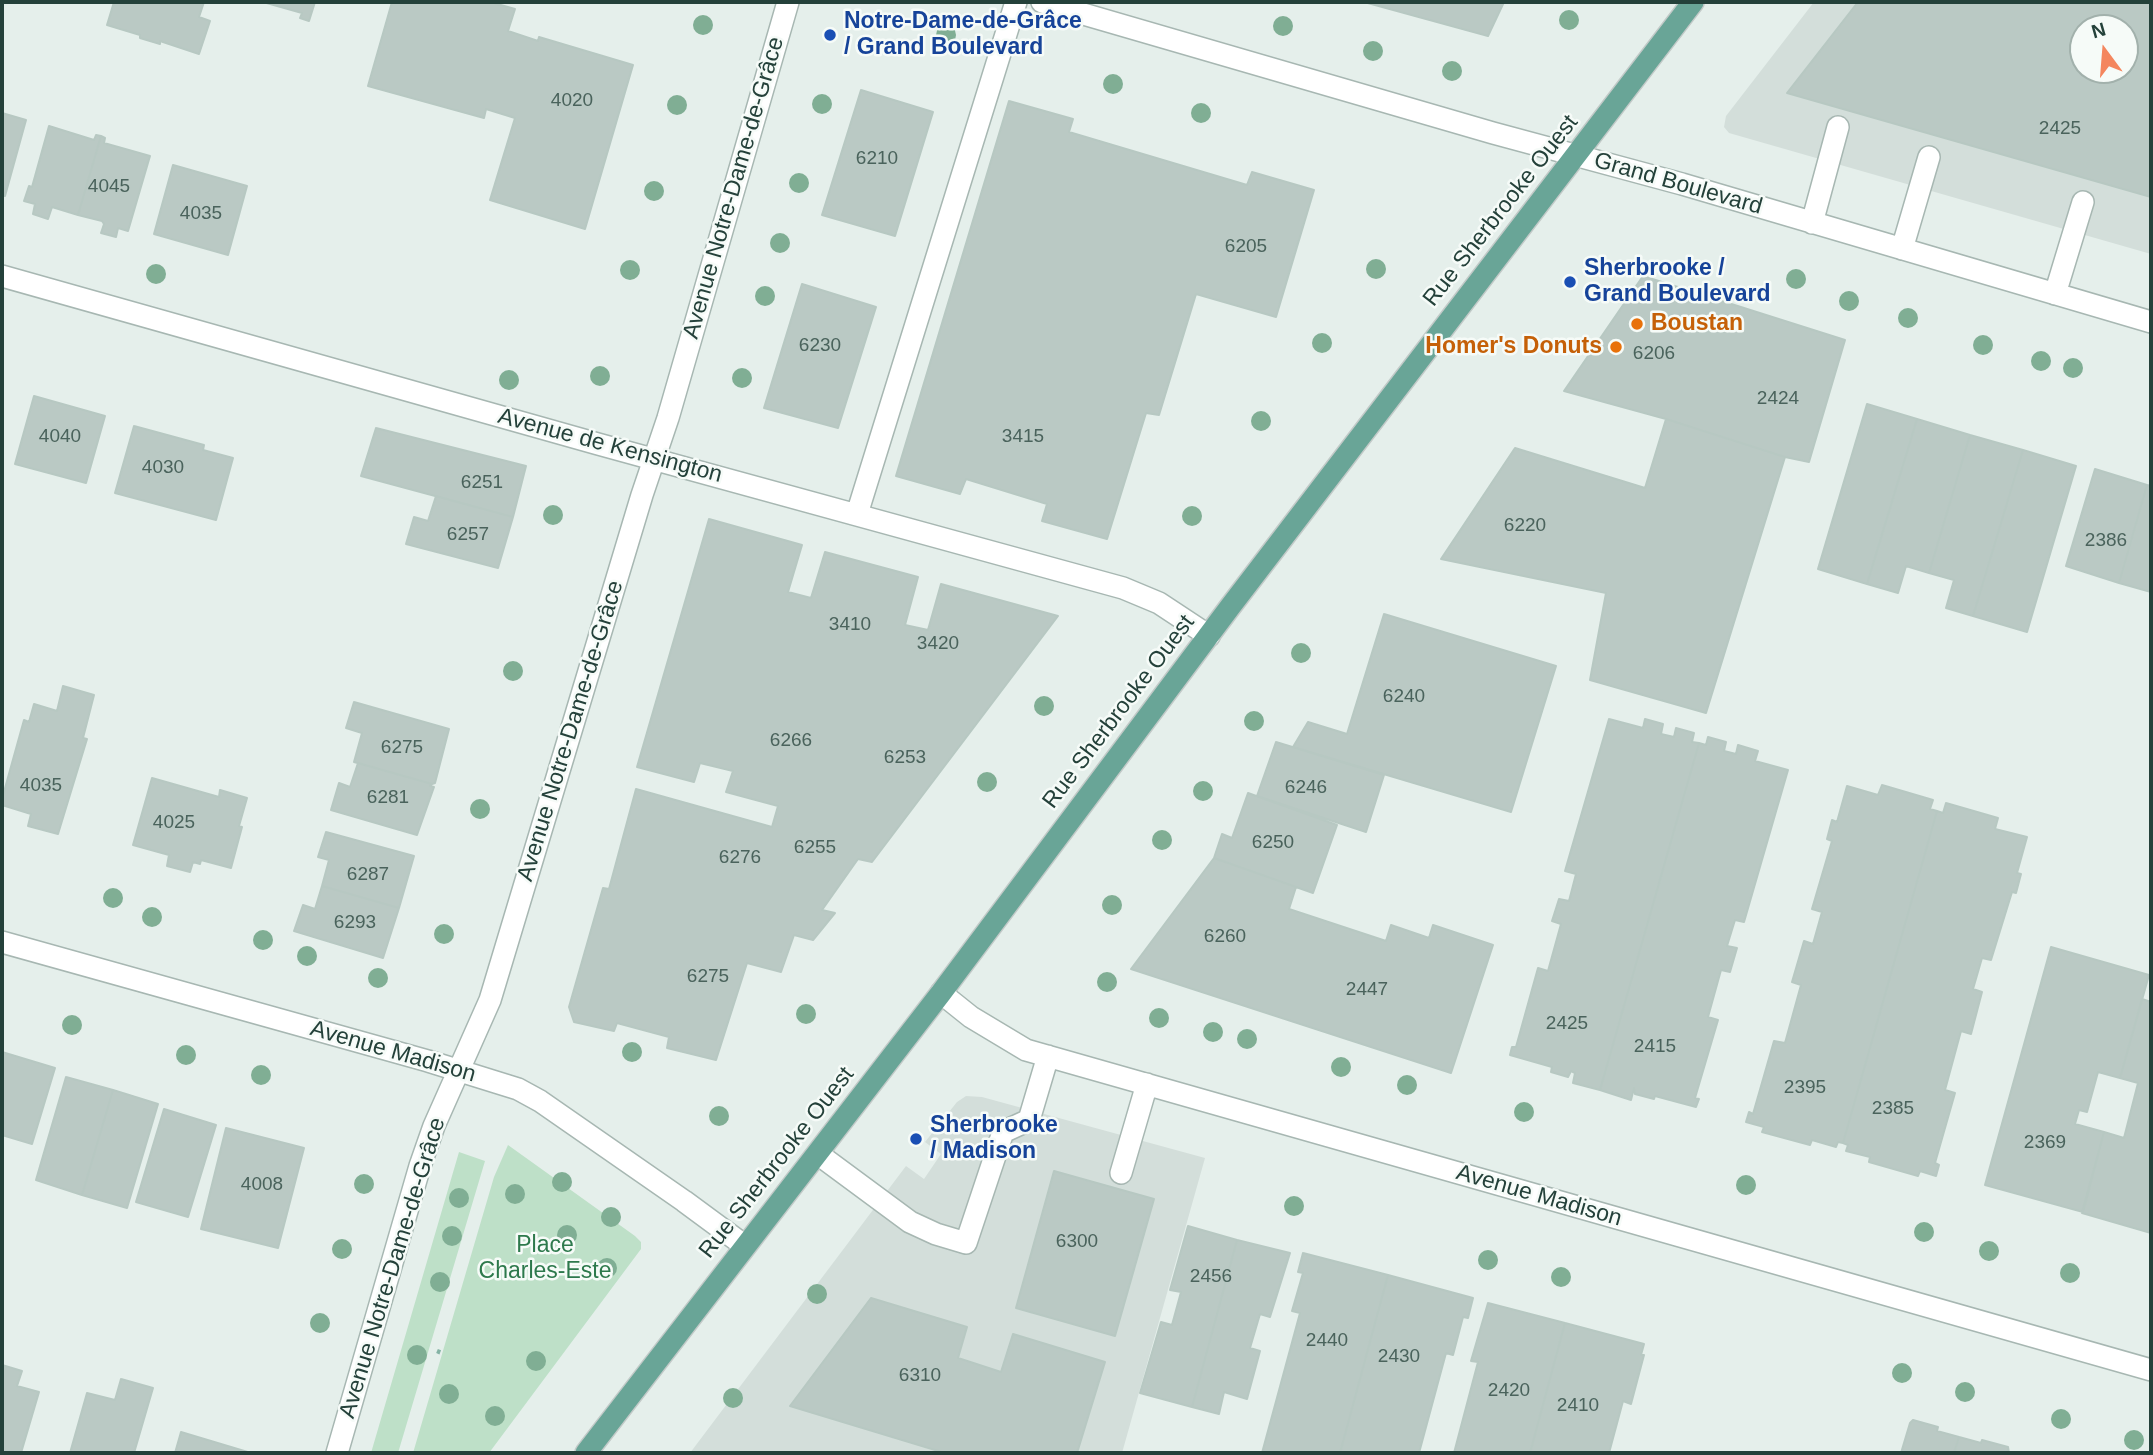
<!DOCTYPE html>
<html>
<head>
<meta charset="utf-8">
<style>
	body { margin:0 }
	#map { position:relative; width:2153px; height:1455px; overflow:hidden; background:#e5efeb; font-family:Helvetica,sans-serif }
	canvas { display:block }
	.frame { position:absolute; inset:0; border:4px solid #24413a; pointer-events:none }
	.north { position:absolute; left:2069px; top:14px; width:70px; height:70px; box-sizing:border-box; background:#f6fbf8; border:2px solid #a2b1ac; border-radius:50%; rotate:344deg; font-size:19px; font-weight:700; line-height:28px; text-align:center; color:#24413a }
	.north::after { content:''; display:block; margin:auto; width:24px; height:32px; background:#f4865e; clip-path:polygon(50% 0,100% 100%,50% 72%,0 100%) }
</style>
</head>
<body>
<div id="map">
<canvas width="2153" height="1455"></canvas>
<div class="frame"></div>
<div class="north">N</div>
</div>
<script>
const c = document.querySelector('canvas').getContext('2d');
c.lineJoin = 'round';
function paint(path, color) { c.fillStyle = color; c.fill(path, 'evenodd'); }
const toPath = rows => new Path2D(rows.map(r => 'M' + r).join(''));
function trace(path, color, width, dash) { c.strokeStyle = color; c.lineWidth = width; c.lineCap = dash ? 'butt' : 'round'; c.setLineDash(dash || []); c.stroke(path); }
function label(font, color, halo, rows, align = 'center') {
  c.font = font + ' Helvetica,sans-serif'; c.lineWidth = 5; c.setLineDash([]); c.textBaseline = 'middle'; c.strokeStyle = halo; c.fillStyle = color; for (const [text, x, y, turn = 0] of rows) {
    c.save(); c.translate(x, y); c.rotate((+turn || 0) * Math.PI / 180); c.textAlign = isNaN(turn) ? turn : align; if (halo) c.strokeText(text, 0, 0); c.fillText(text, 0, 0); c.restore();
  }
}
paint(toPath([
	[1814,2,2151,2,2151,254,1729,133,1724,127,1726,116],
	[2083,28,2125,28,2125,70,2083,70],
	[966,1096,982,1097,1205,1158,1122,1453,690,1453,906,1166,924,1179,941,1154,925,1142,957,1102]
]), '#d3deda');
paint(toPath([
	[508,1145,635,1236,641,1242,641,1249,489,1453,413,1453,494,1177],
	[459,1152,485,1161,398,1453,371,1453]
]), '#bee0c8');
const building = toPath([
	[114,2,204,2,199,17,210,21,199,54,160,41,160,44,140,38,140,35,107,25,114,2],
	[263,2,315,2,309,21,300,18,302,13,263,2],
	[392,2,490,2,515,9,508,31,538,41,539,37,633,65,585,229,490,200,515,118,486,109,484,118,368,86,392,2],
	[1364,2,1504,2,1488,36,1364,2],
	[1858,2,2151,2,2151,197,1787,93,1858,2],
	[2083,28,2125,28,2125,70,2083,70,2083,28],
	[861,90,933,112,895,236,822,215,861,90],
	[1009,101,1073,119,1069,132,1247,185,1252,172,1314,190,1276,317,1196,294,1159,415,1146,413,1107,539,1042,521,1047,504,966,479,960,494,896,476,1009,101],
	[2,113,26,120,5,196,2,195,2,113],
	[49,126,94,140,96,135,101,136,78,215,52,207,48,219,33,214,35,204,24,201,29,186,32,187,49,126],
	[101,136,105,138,104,143,150,156,128,231,118,228,116,237,101,233,104,224,102,221,78,215,101,136],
	[173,165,247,186,228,255,154,234,173,165],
	[1643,276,1845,340,1809,462,1785,457,1666,419,1564,391,1643,276],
	[802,284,876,307,838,428,764,408,802,284],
	[34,396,105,416,86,483,15,464,34,396],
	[1867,404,1917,419,1867,584,1818,569,1867,404],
	[1666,419,1785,457,1706,713,1590,680,1606,593,1441,559,1515,448,1645,488,1666,419],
	[1917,419,1970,435,1929,573,1906,566,1898,593,1867,584,1917,419],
	[134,426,204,445,203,450,233,458,216,520,115,493,134,426],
	[376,428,526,466,513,517,361,476,376,428],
	[1970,435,2023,450,1973,616,1946,608,1954,580,1929,573,1970,435],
	[2023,450,2076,466,2027,632,1973,616,2023,450],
	[2095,469,2147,485,2119,583,2066,566,2095,469],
	[2147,485,2151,486,2151,592,2119,583,2147,485],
	[436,496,513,517,498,568,406,544,414,517,428,521,436,496],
	[709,519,802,545,788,592,811,598,825,552,918,577,905,625,928,630,941,584,1058,616,872,862,858,859,822,910,835,913,813,940,794,935,781,972,747,963,716,1060,667,1048,669,1037,617,1023,614,1031,574,1022,569,1007,603,888,609,889,636,789,772,827,778,806,726,792,733,771,700,763,694,782,637,767,709,519],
	[1384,614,1556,666,1511,812,1293,747,1308,722,1347,734,1384,614],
	[63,686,94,695,83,738,87,739,58,834,28,826,31,814,2,805,2,799,24,720,29,722,34,704,57,711,63,686],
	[354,702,449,729,435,783,432,784,354,762,362,733,346,728,354,702],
	[1609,719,1643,728,1645,719,1663,724,1661,734,1674,737,1676,728,1694,733,1692,742,1699,743,1600,1090,1573,1083,1575,1073,1571,1071,1568,1077,1551,1072,1552,1067,1510,1055,1512,1047,1516,1047,1538,968,1548,971,1561,924,1552,921,1559,899,1569,901,1576,874,1565,871,1609,719],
	[1708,737,1726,742,1724,751,1736,754,1738,745,1758,751,1755,761,1788,770,1744,922,1735,920,1727,946,1737,948,1730,972,1721,970,1708,1017,1718,1020,1695,1098,1699,1099,1696,1107,1655,1096,1654,1099,1635,1094,1634,1088,1631,1100,1600,1090,1699,743,1706,745,1708,737],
	[1276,742,1384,775,1366,832,1257,796,1276,742],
	[358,763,432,784,430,786,434,787,417,835,331,810,339,783,350,787,358,763],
	[152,778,219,797,220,790,247,798,239,826,242,827,231,868,201,860,200,864,193,862,190,872,167,866,169,855,133,845,152,778],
	[1882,785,1933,800,1930,809,1937,811,1843,1143,1838,1142,1836,1147,1812,1140,1810,1145,1762,1132,1764,1127,1746,1122,1749,1112,1753,1114,1774,1041,1785,1043,1801,985,1792,982,1804,941,1813,944,1822,912,1812,909,1832,841,1827,839,1832,820,1837,822,1847,786,1878,795,1882,785],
	[1248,793,1337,825,1313,893,1214,858,1222,834,1232,838,1248,793],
	[1946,803,1998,818,1995,829,2027,837,2017,873,2021,874,2016,893,2012,892,1991,960,1982,958,1973,989,1982,992,1971,1034,1961,1031,1945,1090,1955,1093,1935,1163,1939,1165,1936,1176,1920,1171,1918,1176,1869,1162,1870,1157,1846,1151,1848,1145,1843,1143,1937,811,1943,813,1946,803],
	[326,832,414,856,399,908,322,886,329,860,318,857,326,832],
	[1214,858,1296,887,1289,909,1386,941,1391,925,1429,938,1433,925,1493,945,1451,1073,1131,969,1214,858],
	[322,886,399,908,383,958,294,931,303,905,315,909,322,886],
	[2051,947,2149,975,2120,1078,2098,1072,2087,1112,2079,1110,2075,1124,2104,1132,2083,1212,1985,1185,2051,947],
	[2142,999,2151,1002,2151,1233,2082,1213,2104,1132,2124,1138,2138,1083,2120,1078,2142,999],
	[2,1052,55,1068,32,1144,2,1135,2,1052],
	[66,1077,113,1090,82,1195,36,1180,66,1077],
	[113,1090,158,1104,127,1208,82,1195,113,1090],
	[164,1109,216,1125,188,1217,136,1202,164,1109],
	[226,1128,304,1148,278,1248,201,1229,226,1128],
	[1054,1171,1154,1199,1115,1336,1016,1308,1054,1171],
	[1188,1226,1237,1240,1192,1407,1140,1393,1161,1322,1172,1325,1181,1292,1170,1290,1188,1226],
	[1237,1240,1290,1253,1270,1317,1260,1314,1250,1348,1260,1351,1247,1399,1224,1392,1219,1414,1192,1407,1237,1240],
	[1303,1253,1388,1275,1340,1453,1262,1453,1300,1313,1292,1311,1303,1273,1298,1272,1303,1253],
	[1388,1275,1473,1298,1468,1318,1463,1317,1453,1355,1446,1353,1419,1453,1340,1453,1388,1275],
	[871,1298,967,1327,958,1358,1001,1372,1013,1334,1105,1362,1077,1453,945,1453,790,1406,871,1298],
	[1488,1303,1565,1323,1530,1453,1454,1453,1478,1362,1471,1361,1488,1303],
	[1565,1323,1644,1344,1641,1355,1644,1355,1631,1404,1623,1401,1609,1453,1530,1453,1565,1323],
	[2,1365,22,1371,17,1386,39,1392,21,1453,2,1453,2,1365],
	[121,1379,153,1388,134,1453,70,1453,87,1393,115,1400,121,1379],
	[1913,1420,1938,1427,1937,1431,1959,1437,1954,1453,1901,1453,1910,1423,1913,1420],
	[181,1432,251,1453,175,1453,181,1432],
	[1959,1437,1981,1443,1982,1440,2008,1447,2009,1453,1954,1453,1959,1437]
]);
paint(building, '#bac9c4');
trace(building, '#b7c8c2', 2);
const minor = toPath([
	[1042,2,1493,133,1682,184,2151,322],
	[1812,223,1838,127],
	[1902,249,1929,157],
	[2,276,598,444,1123,588,1159,603,1209,636],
	[2055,294,2083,202],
	[857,514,1016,2],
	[2,942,428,1061,518,1089,540,1101,684,1201,745,1246],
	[941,993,971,1017,1026,1050,2151,1370],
	[818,1154,910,1222,936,1234,966,1243,1003,1132,1029,1120,1048,1056],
	[1121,1173,1147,1084],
	[337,1453,420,1166,434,1126,490,1000,642,495,668,418,788,2]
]);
const major = toPath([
	[586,1453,941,993,1230,607,1693,2]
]);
trace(minor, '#a7b7b2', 24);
trace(major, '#c2cac8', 24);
trace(toPath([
	[437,1351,442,1353]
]), '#85b3a5', 4.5, [3.5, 5]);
trace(minor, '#fff', 21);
trace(major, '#69a597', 21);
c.fillStyle = '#80ae94';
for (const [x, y] of [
	[1569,20],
	[703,25],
	[1283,26],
	[946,35],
	[1373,51],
	[1452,71],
	[1113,84],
	[822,104],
	[677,105],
	[1201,113],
	[799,183],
	[654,191],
	[780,243],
	[1376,269],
	[630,270],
	[156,274],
	[1796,279],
	[765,296],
	[1849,301],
	[1908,318],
	[1322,343],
	[1983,345],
	[2041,361],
	[2073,368],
	[600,376],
	[742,378],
	[509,380],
	[1261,421],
	[553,515],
	[1192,516],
	[1301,653],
	[513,671],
	[1044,706],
	[1254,721],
	[987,782],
	[1203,791],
	[480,809],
	[1162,840],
	[113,898],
	[1112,905],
	[152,917],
	[444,934],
	[263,940],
	[307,956],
	[378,978],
	[1107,982],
	[806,1014],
	[1159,1018],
	[72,1025],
	[1213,1032],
	[1247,1039],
	[632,1052],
	[186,1055],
	[1341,1067],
	[261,1075],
	[1407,1085],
	[1524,1112],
	[719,1116],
	[562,1182],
	[364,1184],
	[1746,1185],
	[515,1194],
	[459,1198],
	[1294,1206],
	[611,1217],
	[1924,1232],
	[567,1235],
	[452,1236],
	[342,1249],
	[1989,1251],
	[1488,1260],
	[607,1268],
	[2070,1273],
	[1561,1277],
	[440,1282],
	[817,1294],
	[320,1323],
	[417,1355],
	[536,1361],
	[1902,1373],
	[1965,1392],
	[449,1394],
	[733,1398],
	[495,1416],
	[2061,1419],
	[2134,1440]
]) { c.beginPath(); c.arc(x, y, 10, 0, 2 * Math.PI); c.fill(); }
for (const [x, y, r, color] of [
	[830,35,7,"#1a4fb4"],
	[1570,282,7,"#1a4fb4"],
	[1637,324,7,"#e8710a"],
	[1616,347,7,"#e8710a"],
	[916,1139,7,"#1a4fb4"]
]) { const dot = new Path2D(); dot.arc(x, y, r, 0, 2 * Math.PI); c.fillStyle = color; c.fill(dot); trace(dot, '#f6fbf8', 2.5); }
label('19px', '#4a635c', null, [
	["4020",572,101],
	["2425",2060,129],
	["6210",877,159],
	["4045",109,187],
	["4035",201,214],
	["6205",1246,247],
	["6230",820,346],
	["6206",1654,354],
	["2424",1778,399],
	["4040",60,437],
	["3415",1023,437],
	["4030",163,468],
	["6251",482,483],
	["6220",1525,526],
	["6257",468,535],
	["2386",2106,541],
	["3410",850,625],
	["3420",938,644],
	["6240",1404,697],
	["6266",791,741],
	["6275",402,748],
	["6253",905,758],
	["4035",41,786],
	["6246",1306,788],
	["6281",388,798],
	["4025",174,823],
	["6250",1273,843],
	["6255",815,848],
	["6276",740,858],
	["6287",368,875],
	["6293",355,923],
	["6260",1225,937],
	["6275",708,977],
	["2447",1367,990],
	["2425",1567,1024],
	["2415",1655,1047],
	["2395",1805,1088],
	["2385",1893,1109],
	["2369",2045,1143],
	["4008",262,1185],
	["6300",1077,1242],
	["2456",1211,1277],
	["2440",1327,1341],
	["2430",1399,1357],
	["6310",920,1376],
	["2420",1509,1391],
	["2410",1578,1406]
]);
label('bold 23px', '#164399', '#f6fbf8', [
	["Notre-Dame-de-Grâce",844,22],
	["/ Grand Boulevard",844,48],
	["Sherbrooke /",1584,269],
	["Grand Boulevard",1584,295],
	["Sherbrooke",930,1126],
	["/ Madison",930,1152]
], 'left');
label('23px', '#24413a', '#f6fbf8', [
	["Grand Boulevard",1678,184,16],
	["Avenue Notre-Dame-de-Grâce",734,188,-74],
	["Rue Sherbrooke Ouest",1501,211,-52],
	["Avenue de Kensington",610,446,15],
	["Rue Sherbrooke Ouest",1119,712,-53],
	["Avenue Notre-Dame-de-Grâce",571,731,-73],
	["Avenue Madison",393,1052,16],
	["Rue Sherbrooke Ouest",777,1163,-52],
	["Avenue Madison",1539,1196,16],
	["Avenue Notre-Dame-de-Grâce",393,1268,-73]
]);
label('bold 23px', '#c56008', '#f6fbf8', [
	["Boustan",1651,324],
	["Homer's Donuts",1602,347,"right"]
], 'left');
label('23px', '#2d794c', '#f6fbf8', [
	["Place",545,1246],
	["Charles-Este",545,1272]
]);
</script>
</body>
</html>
